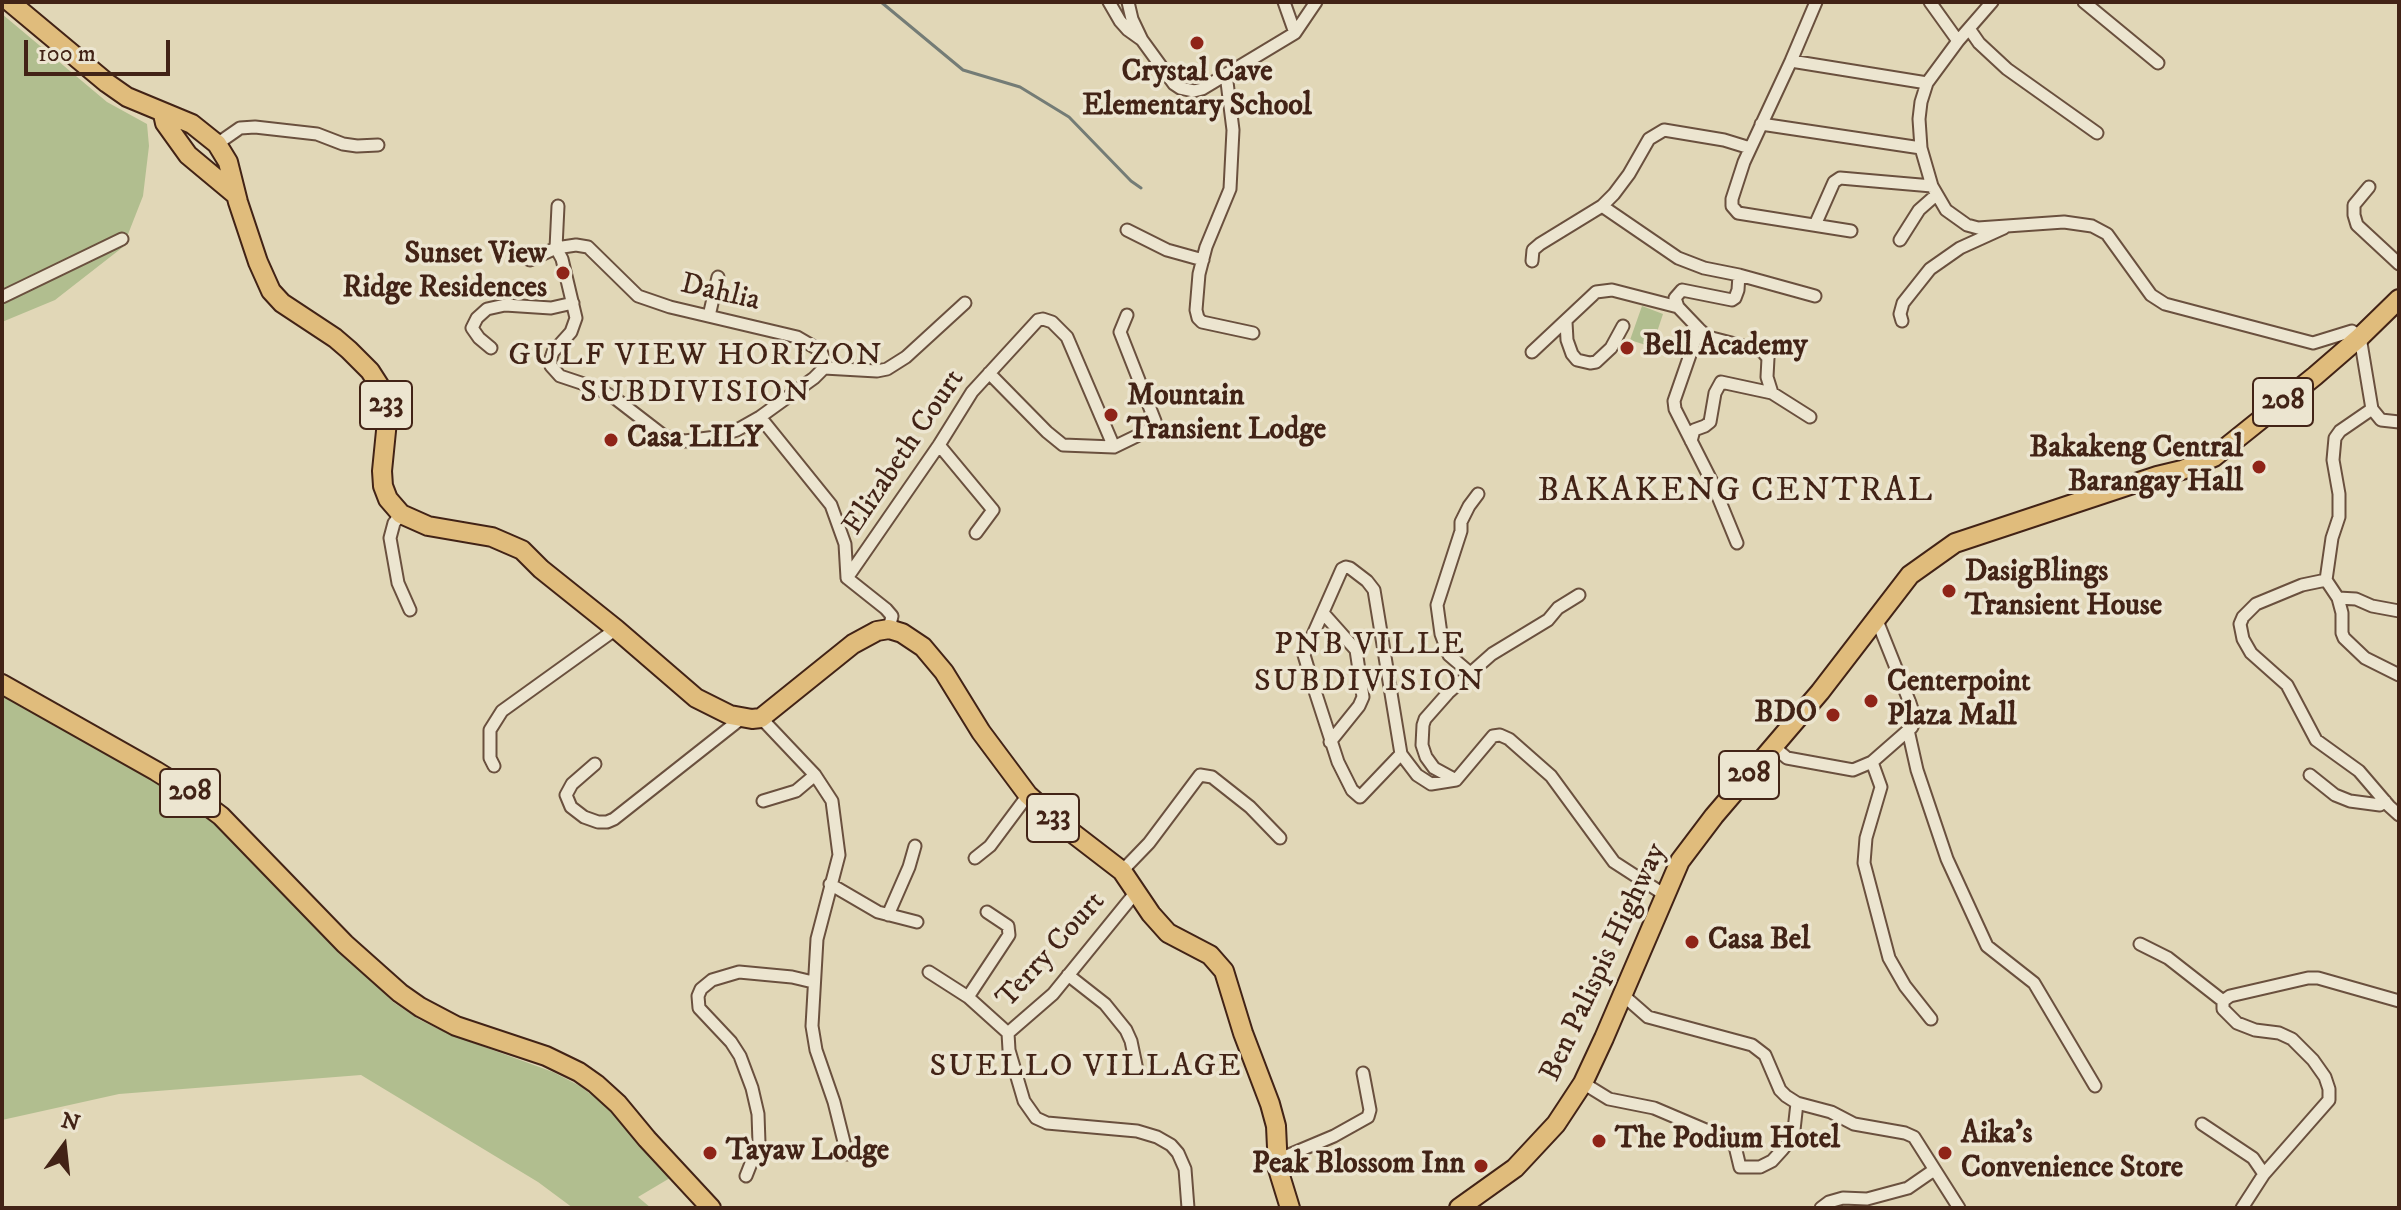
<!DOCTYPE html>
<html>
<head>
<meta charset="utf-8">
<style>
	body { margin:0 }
	#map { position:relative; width:2401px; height:1210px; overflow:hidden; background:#e1d7b7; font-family:"IM FELL DW Pica",serif }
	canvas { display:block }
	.frame { position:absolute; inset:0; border:4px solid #422316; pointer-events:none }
	.north { position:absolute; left:24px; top:1106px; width:80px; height:80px; -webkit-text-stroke:6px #ece5d0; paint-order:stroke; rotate:15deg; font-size:22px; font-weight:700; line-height:32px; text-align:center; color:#422316 }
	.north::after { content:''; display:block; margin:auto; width:28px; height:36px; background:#422316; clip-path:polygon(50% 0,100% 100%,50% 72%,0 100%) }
	.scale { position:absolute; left:24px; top:40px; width:146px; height:36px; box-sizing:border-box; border:4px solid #422316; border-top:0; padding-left:10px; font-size:24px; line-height:28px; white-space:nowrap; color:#422316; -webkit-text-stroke:6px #ece5d0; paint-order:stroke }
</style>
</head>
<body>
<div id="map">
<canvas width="2401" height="1210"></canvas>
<div class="frame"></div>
<div class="north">N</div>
<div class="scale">100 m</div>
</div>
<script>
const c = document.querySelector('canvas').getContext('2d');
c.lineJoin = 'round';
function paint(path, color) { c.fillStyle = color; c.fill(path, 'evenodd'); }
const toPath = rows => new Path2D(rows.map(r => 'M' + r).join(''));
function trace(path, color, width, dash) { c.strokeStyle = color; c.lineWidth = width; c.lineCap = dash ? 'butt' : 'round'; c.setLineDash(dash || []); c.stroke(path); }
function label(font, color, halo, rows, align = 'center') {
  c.font = font + ' "IM FELL DW Pica",serif'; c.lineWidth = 7; c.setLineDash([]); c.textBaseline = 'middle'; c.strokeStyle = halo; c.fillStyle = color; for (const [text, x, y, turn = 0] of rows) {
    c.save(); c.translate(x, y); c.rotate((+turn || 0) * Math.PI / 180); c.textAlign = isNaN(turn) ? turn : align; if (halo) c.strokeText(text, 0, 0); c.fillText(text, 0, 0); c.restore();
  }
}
paint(toPath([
	[2,14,107,102,147,124,149,146,143,196,123,247,55,300,2,322],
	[1642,306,1663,314,1652,347,1630,340],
	[2,687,101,743,214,819,258,861,393,1002,420,1020,449,1034,553,1072,580,1086,607,1107,670,1178,638,1197,651,1208,573,1208,538,1182,361,1075,119,1094,2,1120]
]), '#b1be8f');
trace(toPath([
	[881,2,963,70,1020,87,1069,117,1131,181,1141,188]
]), '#747c76', 3);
const street = toPath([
	[1109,2,1120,21,1128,30,1142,40,1174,84,1180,88,1194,91,1202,89,1295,33,1316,2],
	[1128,2,1132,19,1142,40],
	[1284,2,1295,33],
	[1816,2,1791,61,1744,162,1732,199,1732,206,1738,213,1851,231],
	[1930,2,1958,41],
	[1992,2,1958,41,1927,83,1921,102,1919,119,1921,148,1932,186,1946,210,1967,225,1978,228,2064,222,2092,226,2107,234,2151,295,2165,304,2313,343,2352,331,2360,337,2372,409,2340,431,2335,438,2333,460,2339,494,2339,517,2332,538,2326,580],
	[2084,2,2158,63],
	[1970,30,1979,43,2007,69,2097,133],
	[1791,61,1927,83],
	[1226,74,1233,130,1230,189,1206,247,1199,274,1196,310,1198,318,1202,322,1253,333],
	[1761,124,1921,148],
	[217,144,240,128,255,127,317,134,343,144,357,146,378,145],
	[2369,187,2354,205,2354,215,2357,225,2399,264],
	[1815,225,1834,182,1840,178,1932,186],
	[1127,230,1167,250,1203,260],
	[1900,240,1919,210,1936,195],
	[530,260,556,248,576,245,588,247,638,296,670,307,797,337,821,351,825,363,824,368,814,378,760,417,737,430,716,437,685,441,664,436,616,399,599,389,560,376,551,366,551,358,553,352,571,332,576,318,562,259,556,248,558,206],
	[1532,261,1533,250,1540,244,1602,206],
	[1739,275,1815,296],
	[2,297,122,239],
	[1678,307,1675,298,1682,290,1732,300,1735,298,1738,290,1739,275,1704,268,1678,258,1602,206,1614,194,1629,174,1649,139,1664,130,1724,140,1750,148],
	[709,316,718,277],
	[1902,321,1900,314,1903,303,1930,269,1960,248,2004,228],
	[1566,322,1567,340,1572,354,1577,360,1590,363,1596,362,1611,348,1623,326],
	[1699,329,1674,401,1675,409,1712,482,1737,543],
	[491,348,479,338,472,328,477,318,487,309,505,305,551,308,573,303],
	[1532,352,1596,292,1612,290,1678,307,1699,329,1708,337,1762,351,1768,358,1767,377,1772,393],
	[824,368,877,371,887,369,906,357,965,303],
	[989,373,1047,432,1063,445,1114,447,1149,430,1155,421,1120,332,1127,315],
	[2372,409,2381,420,2399,422],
	[760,417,831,505,845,544,847,578,886,609,892,616,889,629],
	[1691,441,1694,430,1705,426,1710,422,1715,393,1721,382,1772,393,1810,417],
	[939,445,993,510,976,533],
	[401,514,394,523,390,538,398,583,410,610],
	[847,578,939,445,972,392,1038,320,1043,319,1052,322,1067,337,1114,447],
	[2326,580,2302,585,2256,604,2243,617,2240,624,2243,639,2251,653,2287,685,2316,740,2359,771,2389,806,2399,815],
	[2326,580,2338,598,2342,613,2342,633,2344,638,2365,658,2399,675],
	[2338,598,2356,599,2372,606,2399,611],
	[1323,613,1356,650,1363,697,1359,706,1330,742],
	[1470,673,1449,655,1441,634,1437,605,1461,531,1461,522,1469,506,1478,494],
	[761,718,815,775,832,801,839,855,817,939,812,1026,816,1050,834,1102,847,1154],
	[1908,730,1917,770,1947,859,1987,946,2034,983,2095,1086],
	[1774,747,1787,758,1853,770,1872,762,1912,727,1915,718,1910,703,1876,618],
	[1401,754,1360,797,1352,790,1338,762,1314,688,1304,655,1342,569,1346,567,1350,568,1367,581,1374,590,1401,754,1417,775,1431,784,1456,780,1493,736,1500,735,1509,739,1551,776,1614,862,1665,895],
	[1872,762,1881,787,1866,838,1864,863,1889,958,1905,986,1931,1019],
	[595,764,572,784,566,795,571,807,584,817,598,822,607,822,614,819,742,718],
	[494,766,490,758,490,730,502,711,616,629],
	[2310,775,2335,795,2350,801,2380,805,2385,801],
	[1456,780,1434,768,1426,757,1422,745,1423,725,1425,719,1448,693,1492,654,1548,620,1558,608,1579,595],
	[763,801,796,791,815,775],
	[975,858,990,846,1028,795],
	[1122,871,1149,843,1200,775,1212,777,1250,807,1280,838],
	[830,884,878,912,917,922],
	[888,915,909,867,915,846],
	[2140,944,2168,958,2223,1001],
	[929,972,968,997,1008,1033],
	[1068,975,1105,1004,1126,1030,1131,1041,1137,1070],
	[1624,996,1648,1017,1752,1045,1765,1055,1780,1090,1786,1096,1797,1103,1831,1112,1854,1124,1905,1133,1914,1137,1959,1208],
	[968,997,1009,935,1008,926,987,912],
	[1008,1033,1009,1050,1024,1101,1036,1118,1047,1123,1137,1131,1157,1137,1171,1145,1178,1153,1185,1169,1188,1208],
	[1008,1033,1053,994,1136,892],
	[1583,1083,1609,1099,1654,1108,1734,1142,1740,1167,1760,1167,1772,1161,1782,1150,1791,1139,1794,1130,1797,1103],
	[2202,1124,2253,1158,2264,1174],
	[1277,1160,1334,1136,1368,1117,1370,1110,1363,1073],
	[746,1176,759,1143,758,1114,752,1088,740,1056,731,1042,699,1008,698,996,701,989,712,980,739,972,792,977,813,982],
	[1821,1208,1829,1202,1843,1198,1867,1199,1908,1188,1934,1170],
	[2242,1208,2264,1174,2329,1100,2329,1089,2325,1077,2313,1060,2292,1039,2279,1033,2255,1030,2237,1023,2223,1009,2223,1001,2230,996,2308,978,2318,978,2399,1001]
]);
const primary = toPath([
	[10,2,107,83,127,97,192,124,217,144,228,162,238,202,258,262,271,291,282,303,335,338,349,350,370,371,379,385,384,395,387,421,382,471,383,486,388,499,401,514,428,526,492,537,522,550,541,569,616,629,696,698,730,715,752,719,761,718,853,644,877,631,889,629,902,633,923,647,944,672,981,732,1028,795,1057,821,1122,871,1151,914,1168,933,1210,955,1224,971,1243,1033,1270,1104,1276,1126,1278,1169,1290,1208],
	[163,114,165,123,188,155,236,195],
	[2,684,156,771,185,789,221,816,345,944,400,993,420,1007,456,1026,546,1056,579,1072,596,1084,618,1104,647,1139,711,1208],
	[1459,1208,1515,1168,1556,1124,1583,1083,1604,1038,1680,861,1714,816,1820,692,1910,575,1955,543,2157,476,2182,470,2214,457,2315,376,2360,337,2399,299]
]);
trace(street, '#6a503e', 15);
trace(primary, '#422316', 22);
trace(street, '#ece5d0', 11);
trace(primary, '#e0bc7c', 18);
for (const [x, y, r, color] of [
	[1197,43,8,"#8f2418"],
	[563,273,8,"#8f2418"],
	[1627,348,8,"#8f2418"],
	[1111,415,8,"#8f2418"],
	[611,440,8,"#8f2418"],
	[2259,467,8,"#8f2418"],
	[1949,591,8,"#8f2418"],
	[1871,701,8,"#8f2418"],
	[1833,715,8,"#8f2418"],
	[1692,942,8,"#8f2418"],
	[1599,1141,8,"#8f2418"],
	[710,1153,8,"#8f2418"],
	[1945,1153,8,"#8f2418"],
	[1481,1166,8,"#8f2418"]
]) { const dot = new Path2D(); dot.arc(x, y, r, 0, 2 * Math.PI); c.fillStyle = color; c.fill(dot); trace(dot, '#ece5d0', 3); }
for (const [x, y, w] of [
	[2283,402,60],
	[386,405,52],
	[1749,775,60],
	[190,793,60],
	[1053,818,52]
]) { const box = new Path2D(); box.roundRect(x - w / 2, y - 24, w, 48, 6); c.fillStyle = '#ece5d0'; c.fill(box); trace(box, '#422316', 2); }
label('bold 28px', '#422316', null, [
	["208",2283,402],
	["233",386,405],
	["208",1749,775],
	["208",190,793],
	["233",1053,818]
]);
label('bold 30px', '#422316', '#ece5d0', [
	["Crystal Cave",1197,74,"center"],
	["Elementary School",1197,108,"center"],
	["Sunset View",547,256,"right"],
	["Ridge Residences",547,290,"right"],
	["Bell Academy",1643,348],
	["Mountain",1127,398],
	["Transient Lodge",1127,432],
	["Casa LILY",627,440],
	["Bakakeng Central",2243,450,"right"],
	["Barangay Hall",2243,484,"right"],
	["DasigBlings",1965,574],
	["Transient House",1965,608],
	["Centerpoint",1887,684],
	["Plaza Mall",1887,718],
	["BDO",1817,715,"right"],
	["Casa Bel",1708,942],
	["Aika's",1961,1136],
	["Convenience Store",1961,1170],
	["The Podium Hotel",1615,1141],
	["Tayaw Lodge",726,1153],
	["Peak Blossom Inn",1465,1166,"right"]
], 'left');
label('30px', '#422316', '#ece5d0', [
	["Dahlia",720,294,13],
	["Elizabeth Court",905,453,-56],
	["Terry Court",1052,951,-48],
	["Ben Palispis Highway",1605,963,-65]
]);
c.letterSpacing = '2px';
label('32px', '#422316', '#ece5d0', [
	["GULF VIEW HORIZON",696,357],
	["SUBDIVISION",696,394],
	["PNB VILLE",1370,646],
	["SUBDIVISION",1370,683],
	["SUELLO VILLAGE",1086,1068]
]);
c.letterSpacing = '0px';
c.letterSpacing = '2px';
label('34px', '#422316', '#ece5d0', [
	["BAKAKENG CENTRAL",1736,493]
]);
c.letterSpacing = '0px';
</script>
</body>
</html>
